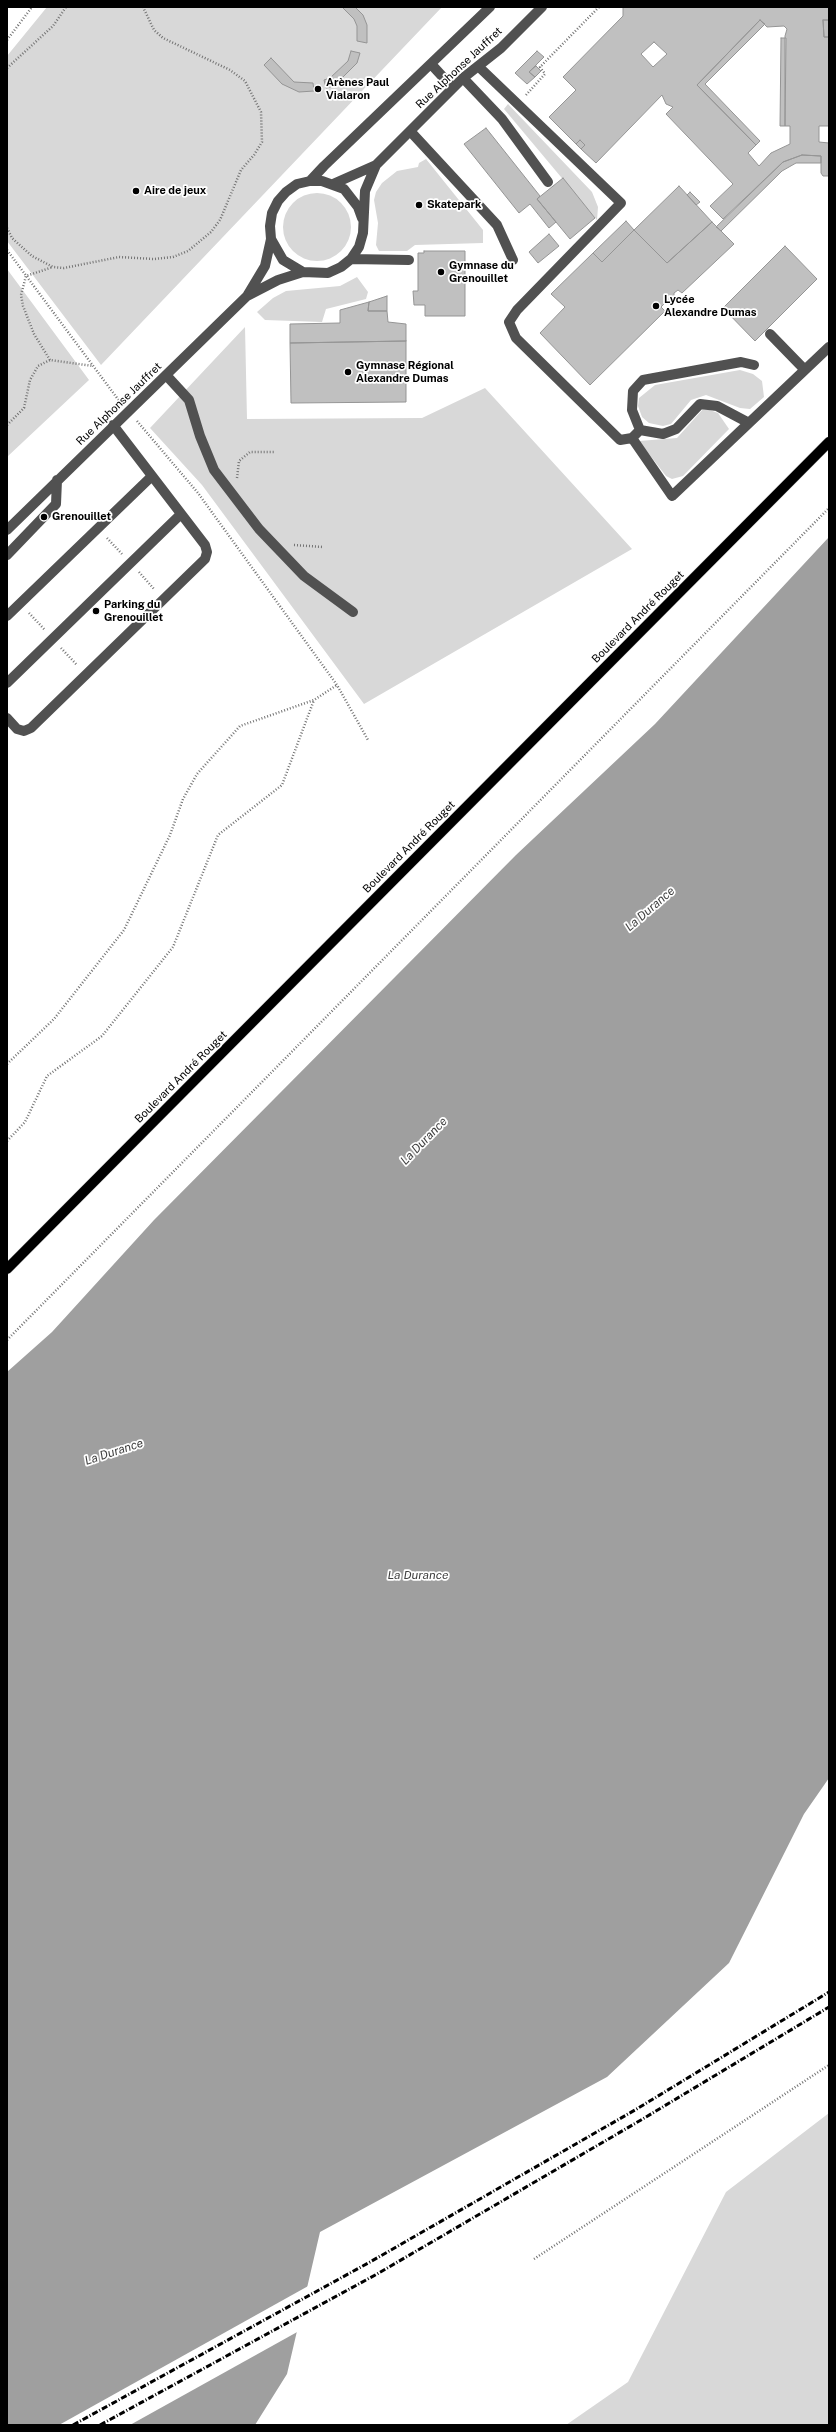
<!DOCTYPE html>
<html>
<head>
<meta charset="utf-8">
<style>
	body { margin:0 }
	#map { position:relative; width:836px; height:2432px; overflow:hidden; background:#fff; font-family:"Public Sans",sans-serif }
	canvas { display:block }
	.frame { position:absolute; inset:0; border:8px solid #000; pointer-events:none }
</style>
</head>
<body>
<div id="map">
<canvas width="836" height="2432"></canvas>
<div class="frame"></div>
</div>
<script>
const c = document.querySelector('canvas').getContext('2d');
c.lineJoin = 'round';
function paint(path, color) { c.fillStyle = color; c.fill(path, 'evenodd'); }
const toPath = rows => new Path2D(rows.map(r => 'M' + r).join(''));
function trace(path, color, width, dash) { c.strokeStyle = color; c.lineWidth = width; c.lineCap = dash ? 'butt' : 'round'; c.setLineDash(dash || []); c.stroke(path); }
function label(font, color, halo, rows, align = 'center') {
  c.font = font + ' "Public Sans",sans-serif'; c.lineWidth = 3.5; c.setLineDash([]); c.textBaseline = 'middle'; c.strokeStyle = halo; c.fillStyle = color; for (const [text, x, y, turn = 0] of rows) {
    c.save(); c.translate(x, y); c.rotate((+turn || 0) * Math.PI / 180); c.textAlign = isNaN(turn) ? turn : align; if (halo) c.strokeText(text, 0, 0); c.fillText(text, 0, 0); c.restore();
  }
}
paint(toPath([
	[47,7,442,7,101,365,7,241,7,56],
	[508,104,592,192,598,207,597,220,504,109],
	[426,159,483,230,483,243,415,245,407,251,379,251,376,245,378,223,374,200,376,192,382,183,397,171,418,167,419,163],
	'283 227a34 34 0 1 1 68 0a34 34 0 1 1-68 0Z',
	[7,269,89,380,7,457],
	[357,277,368,292,366,299,326,309,322,322,265,320,257,312,273,298,286,291,340,286],
	[245,327,247,419,422,418,485,388,632,549,364,704,202,485,150,428],
	[740,370,753,374,762,381,764,397,750,409,740,408,706,395,691,400,671,424,663,426,649,423,642,417,638,406,639,398,655,385],
	[704,408,718,413,729,429,683,476,672,479,666,476,639,441,677,438],
	[829,2113,829,2425,566,2425,628,2382,726,2192]
]), '#d8d8d8');
paint(toPath([
	[829,537,829,1778,804,1814,729,1963,607,2077,320,2232,287,2374,255,2425,7,2425,7,1372,52,1332,154,1220,516,855,655,724]
]), '#9f9f9f');
paint(toPath([
	[310,2285,299,2331,130,2425,59,2425]
]), '#fff');
const building = toPath([
	[342,7,355,7,363,15,367,25,367,43,357,41,357,26,354,19,342,7],
	[623,7,829,7,829,20,823,20,824,37,829,37,829,126,819,126,819,142,829,143,829,176,823,176,821,173,821,156,802,155,783,162,723,219,710,206,733,184,666,114,673,107,666,104,662,95,596,163,581,149,585,145,580,140,576,144,549,117,576,90,563,77,623,16,623,7],
	[760,20,767,27,784,26,787,29,785,36,785,126,790,126,790,144,771,153,759,166,748,153,756,145,697,85,760,20],
	[654,42,667,54,653,67,641,54,654,42],
	[760,20,765,24,705,84,760,141,756,145,697,85,760,20],
	[823,20,829,20,829,37,824,37,823,20],
	[781,38,786,38,785,126,780,126,781,38],
	[351,51,360,53,357,63,334,86,326,88,324,80,330,78,348,61,351,51],
	[537,51,544,57,529,72,535,77,527,84,515,73,537,51],
	[271,58,294,82,313,83,314,91,299,92,282,84,264,65,271,58],
	[536,66,541,71,535,77,529,72,536,66],
	[486,128,540,196,537,199,556,222,549,228,530,204,519,213,464,144,486,128],
	[580,140,585,145,581,149,576,144,580,140],
	[802,155,821,156,821,163,796,163,782,171,721,231,716,227,783,162,802,155],
	[563,178,595,218,570,239,537,199,563,178],
	[679,186,712,222,667,263,634,230,679,186],
	[690,192,700,202,696,205,687,195,690,192],
	[626,221,634,230,602,262,593,253,626,221],
	[712,222,734,244,682,293,678,290,674,293,674,300,667,301,661,307,665,311,590,385,540,333,565,307,551,294,593,253,602,262,634,230,667,263,712,222],
	[549,234,559,246,538,263,529,252,549,234],
	[785,246,817,279,755,341,723,308,785,246],
	[424,251,465,251,465,316,425,316,425,305,414,305,413,291,418,291,418,253,424,253,424,251],
	[387,296,387,311,368,311,369,302,387,296],
	[369,302,368,311,387,311,388,322,406,324,406,341,290,343,290,324,340,323,340,310,369,302],
	[406,341,406,402,291,403,290,343,406,341]
]);
paint(building, '#c0c0c0');
trace(building, '#959595', 1);
const major = toPath([
	[7,1269,829,442]
]);
trace(major, '#dbdbdb', 11);
trace(toPath([
	[7,40,32,7],
	[7,68,53,26,66,7],
	[526,95,545,74,540,67,599,7],
	[7,228,12,238,32,256,53,267,64,268,119,257,154,259,173,257,188,251,211,232,220,220,241,170,254,155,262,142,261,112,245,81,230,70,163,38,154,30,143,7],
	[7,250,120,402],
	[50,360,34,334,23,306,21,295,26,276,53,267],
	[137,421,198,493,337,685,368,740],
	[7,425,24,408,30,380,38,366,50,360,93,366],
	[237,478,239,461,250,452,274,452],
	[107,538,122,554],
	[294,545,323,547],
	[139,572,154,589],
	[29,613,45,630],
	[61,648,77,665],
	[7,1064,54,1019,124,930,170,835,183,799,197,774,240,726,314,700,337,685],
	[7,1141,25,1122,47,1076,102,1036,173,947,218,835,282,785,314,700],
	[7,1340,829,508],
	[534,2259,829,2065]
]), '#737373', 2.5, [1, 2]);
trace(toPath([
	[431,64,453,88],
	[478,66,621,203,517,310,509,322,516,338,620,440,632,438,640,430,632,410,633,391,643,380,741,362,754,365],
	[463,78,502,119,548,182],
	[410,131,497,225,513,260],
	[310,181,324,166,490,7],
	[333,184,376,165,463,78,501,48,542,7],
	[362,218,358,207,344,189,322,181,310,181,297,184,286,192,278,201,272,213,270,226,271,239,283,260,303,272,328,273,341,267,351,259,359,247,363,233,365,191,376,165],
	[351,259,409,260],
	[247,296,278,280,303,272],
	[770,334,805,370],
	[166,375,189,400,200,436,214,470,259,529,304,576,353,612],
	[640,430,663,434,676,429,700,404,717,406,749,423],
	[632,438,672,496,829,347],
	[7,530,247,296,265,266,271,239],
	[7,555,56,504,57,480],
	[7,616,152,476],
	[7,683,181,514],
	[7,718,17,729,24,731,31,728,205,559,207,552,205,545,113,425]
]), '#515151', 10);
trace(major, '#000', 10);
trace(toPath([
	[73,2425,370,2262,635,2110,829,1992],
	[100,2425,377,2274,641,2120,829,2007]
]), '#000', 3, [6, 2, 1, 2]);
for (const [x, y, r, color] of [
	[318,89,4,"#000"],
	[136,191,4,"#000"],
	[419,205,4,"#000"],
	[441,272,4,"#000"],
	[656,306,4,"#000"],
	[348,372,4,"#000"],
	[44,517,4,"#000"],
	[96,611,4,"#000"]
]) { const dot = new Path2D(); dot.arc(x, y, r, 0, 2 * Math.PI); c.fillStyle = color; c.fill(dot); trace(dot, '#fff', 1.5); }
label('11px', '#000', '#fff', [
	["Rue Alphonse Jauffret",459,68,-43],
	["Rue Alphonse Jauffret",119,404,-44],
	["Boulevard André Rouget",638,617,-45],
	["Boulevard André Rouget",409,847,-45],
	["Boulevard André Rouget",181,1077,-45]
]);
label('bold 11px', '#000', '#fff', [
	["Arènes Paul",326,83],
	["Vialaron",326,96],
	["Aire de jeux",144,191],
	["Skatepark",427,205],
	["Gymnase du",449,266],
	["Grenouillet",449,279],
	["Lycée",664,300],
	["Alexandre Dumas",664,313],
	["Gymnase Régional",356,366],
	["Alexandre Dumas",356,379],
	["Grenouillet",52,517],
	["Parking du",104,605],
	["Grenouillet",104,618]
], 'left');
label('italic 12px', '#404040', '#fff', [
	["La Durance",650,909,-41],
	["La Durance",424,1141,-46],
	["La Durance",114,1452,-18],
	["La Durance",418,1575]
]);
</script>
</body>
</html>
